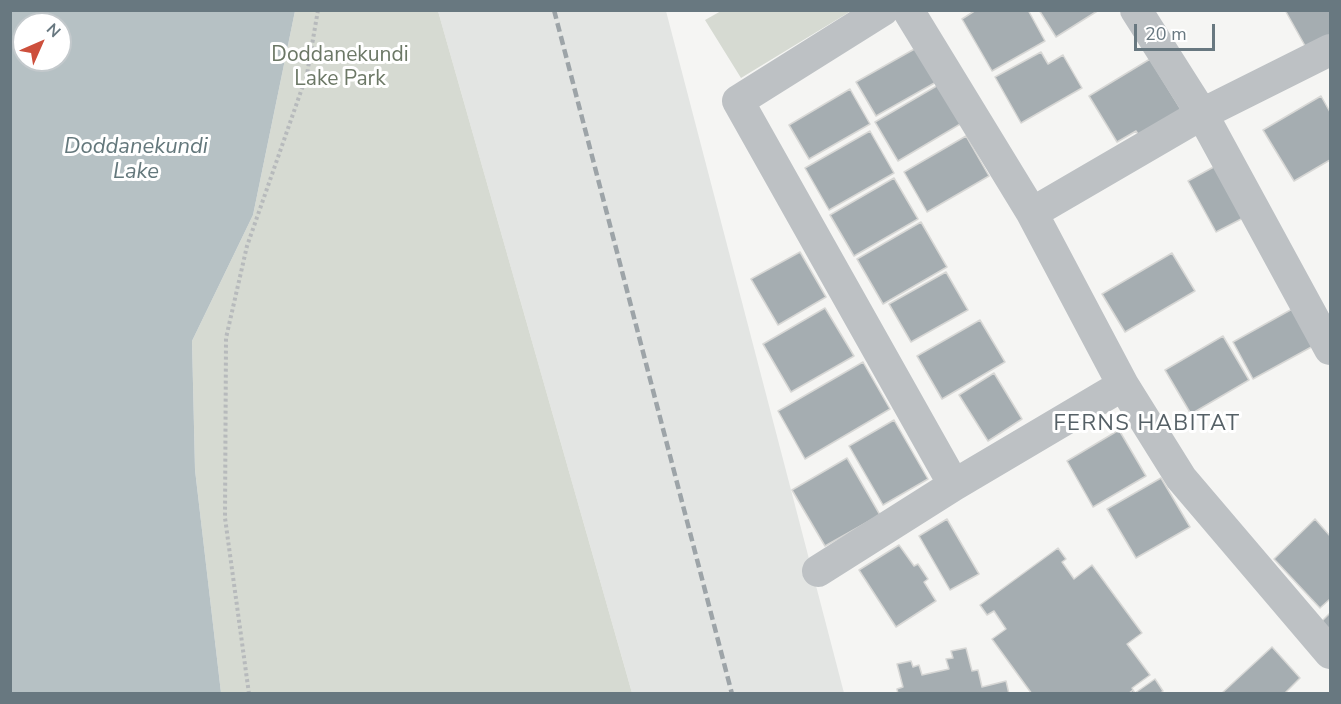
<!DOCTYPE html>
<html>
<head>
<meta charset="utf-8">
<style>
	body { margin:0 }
	#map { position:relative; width:1341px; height:704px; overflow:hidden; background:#f5f5f3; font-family:"Nunito Sans",sans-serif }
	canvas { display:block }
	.frame { position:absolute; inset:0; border:12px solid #687880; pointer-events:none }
	.north { position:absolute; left:12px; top:12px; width:60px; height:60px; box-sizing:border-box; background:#fff; border:2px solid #c3c9cc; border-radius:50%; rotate:45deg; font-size:16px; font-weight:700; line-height:24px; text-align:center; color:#687880 }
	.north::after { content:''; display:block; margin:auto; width:21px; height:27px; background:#cd4f3c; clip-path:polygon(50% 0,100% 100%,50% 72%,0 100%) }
	.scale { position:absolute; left:1134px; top:24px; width:81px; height:27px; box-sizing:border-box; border:3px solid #687880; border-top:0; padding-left:8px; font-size:18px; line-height:21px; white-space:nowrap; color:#687880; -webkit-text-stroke:4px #fff; paint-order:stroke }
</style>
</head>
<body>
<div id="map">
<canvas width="1341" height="704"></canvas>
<div class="frame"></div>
<div class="north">N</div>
<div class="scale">20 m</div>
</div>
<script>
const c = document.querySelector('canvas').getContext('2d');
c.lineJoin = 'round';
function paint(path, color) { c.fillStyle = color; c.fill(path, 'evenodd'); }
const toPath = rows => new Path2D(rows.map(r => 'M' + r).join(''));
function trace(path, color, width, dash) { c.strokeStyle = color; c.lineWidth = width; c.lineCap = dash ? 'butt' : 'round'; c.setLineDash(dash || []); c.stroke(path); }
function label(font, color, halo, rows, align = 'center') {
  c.font = font + ' "Nunito Sans",sans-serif'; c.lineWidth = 6; c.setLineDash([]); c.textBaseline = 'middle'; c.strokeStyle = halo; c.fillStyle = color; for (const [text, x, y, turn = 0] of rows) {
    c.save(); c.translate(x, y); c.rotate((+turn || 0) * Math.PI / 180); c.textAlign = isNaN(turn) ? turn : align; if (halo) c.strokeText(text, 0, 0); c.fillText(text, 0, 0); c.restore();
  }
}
paint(toPath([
	[438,11,666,11,844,693,632,693]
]), '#e3e5e3');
paint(toPath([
	[295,11,438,11,632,693,221,693,195,470,192,341,253,215],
	[721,11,721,10,851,11,741,78,705,20]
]), '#d6dad2');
paint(toPath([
	[10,11,295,11,253,215,192,341,195,470,221,693,11,693],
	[24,24,60,24,60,60,24,60]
]), '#b6c1c4');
const building = toPath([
	[976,10,1028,10,1045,41,992,71,962,19,976,10],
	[1039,10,1099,10,1056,37,1039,10],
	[1285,10,1330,10,1330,38,1308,51,1285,10],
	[918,47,938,81,876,116,856,82,918,47],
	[1041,52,1048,64,1063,55,1082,88,1021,123,995,77,1041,52],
	[1150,59,1185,116,1143,142,1136,131,1117,142,1089,96,1150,59],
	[940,84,962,123,898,161,875,122,940,84],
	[850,89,870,124,809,159,789,125,850,89],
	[1321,96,1330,112,1330,160,1294,181,1263,130,1321,96],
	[870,131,894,173,829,210,805,168,870,131],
	[966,136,989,176,927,212,904,172,966,136],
	[1221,163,1249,215,1216,232,1188,181,1221,163],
	[894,178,918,219,854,256,830,215,894,178],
	[921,222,947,267,883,304,857,259,921,222],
	[800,252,826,297,778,325,751,279,800,252],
	[1172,253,1195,291,1125,332,1102,294,1172,253],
	[946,272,968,310,911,342,889,304,946,272],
	[825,308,854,356,791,392,763,344,825,308],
	[1294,308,1315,345,1253,379,1233,342,1294,308],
	[980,320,1005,362,942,399,917,356,980,320],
	[1223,336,1249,380,1191,414,1165,370,1223,336],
	[863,362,890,409,805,459,778,411,863,362],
	[994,373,1022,419,988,441,959,395,994,373],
	[894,420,928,479,883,505,849,446,894,420],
	[1119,430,1146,476,1093,507,1067,461,1119,430],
	[847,458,880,515,825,546,792,490,847,458],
	[1161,478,1190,527,1136,558,1107,509,1161,478],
	[947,519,979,574,950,590,919,536,947,519],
	[1315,519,1330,536,1330,599,1320,608,1274,559,1315,519],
	[899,545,914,566,918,564,928,579,924,582,936,601,896,627,859,570,899,545],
	[1058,548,1066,559,1062,562,1074,579,1092,565,1142,633,1127,644,1150,675,1132,688,1133,690,1128,694,1032,694,992,639,1006,629,994,611,987,615,980,605,1058,548],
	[1330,613,1330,631,1322,621,1330,613],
	[1272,647,1300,678,1284,694,1221,694,1272,647],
	[966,648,972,671,978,670,982,687,1006,681,1009,694,898,694,897,689,903,687,897,664,911,661,913,667,919,665,922,675,949,669,946,659,953,658,951,651,966,648],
	[1155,679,1163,691,1160,694,1128,694,1133,690,1135,693,1155,679]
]);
paint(building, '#a5adb1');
trace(building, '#d7d7d5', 1.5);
trace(toPath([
	[249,694,225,518,226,338,247,246,307,74,318,10]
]), '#b7babc', 4, [3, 3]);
trace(toPath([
	[883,10,738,101,954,485],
	[908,10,1032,213,1123,385,1181,478,1330,653],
	[1136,10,1202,114,1330,349],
	[1032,213,1202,114,1330,50],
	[818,571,954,485,1123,385]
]), '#bdc1c4', 32);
trace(toPath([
	[554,10,732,694]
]), '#9da4a8', 4.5, [9, 4.5]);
label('21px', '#6c7866', '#fff', [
	["Doddanekundi",340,56],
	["Lake Park",340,80]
]);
label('italic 22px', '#64787c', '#fff', [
	["Doddanekundi",136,148],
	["Lake",136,173]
]);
c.letterSpacing = '1.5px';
label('22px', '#556066', '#fff', [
	["FERNS HABITAT",1147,425]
]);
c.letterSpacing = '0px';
</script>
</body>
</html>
